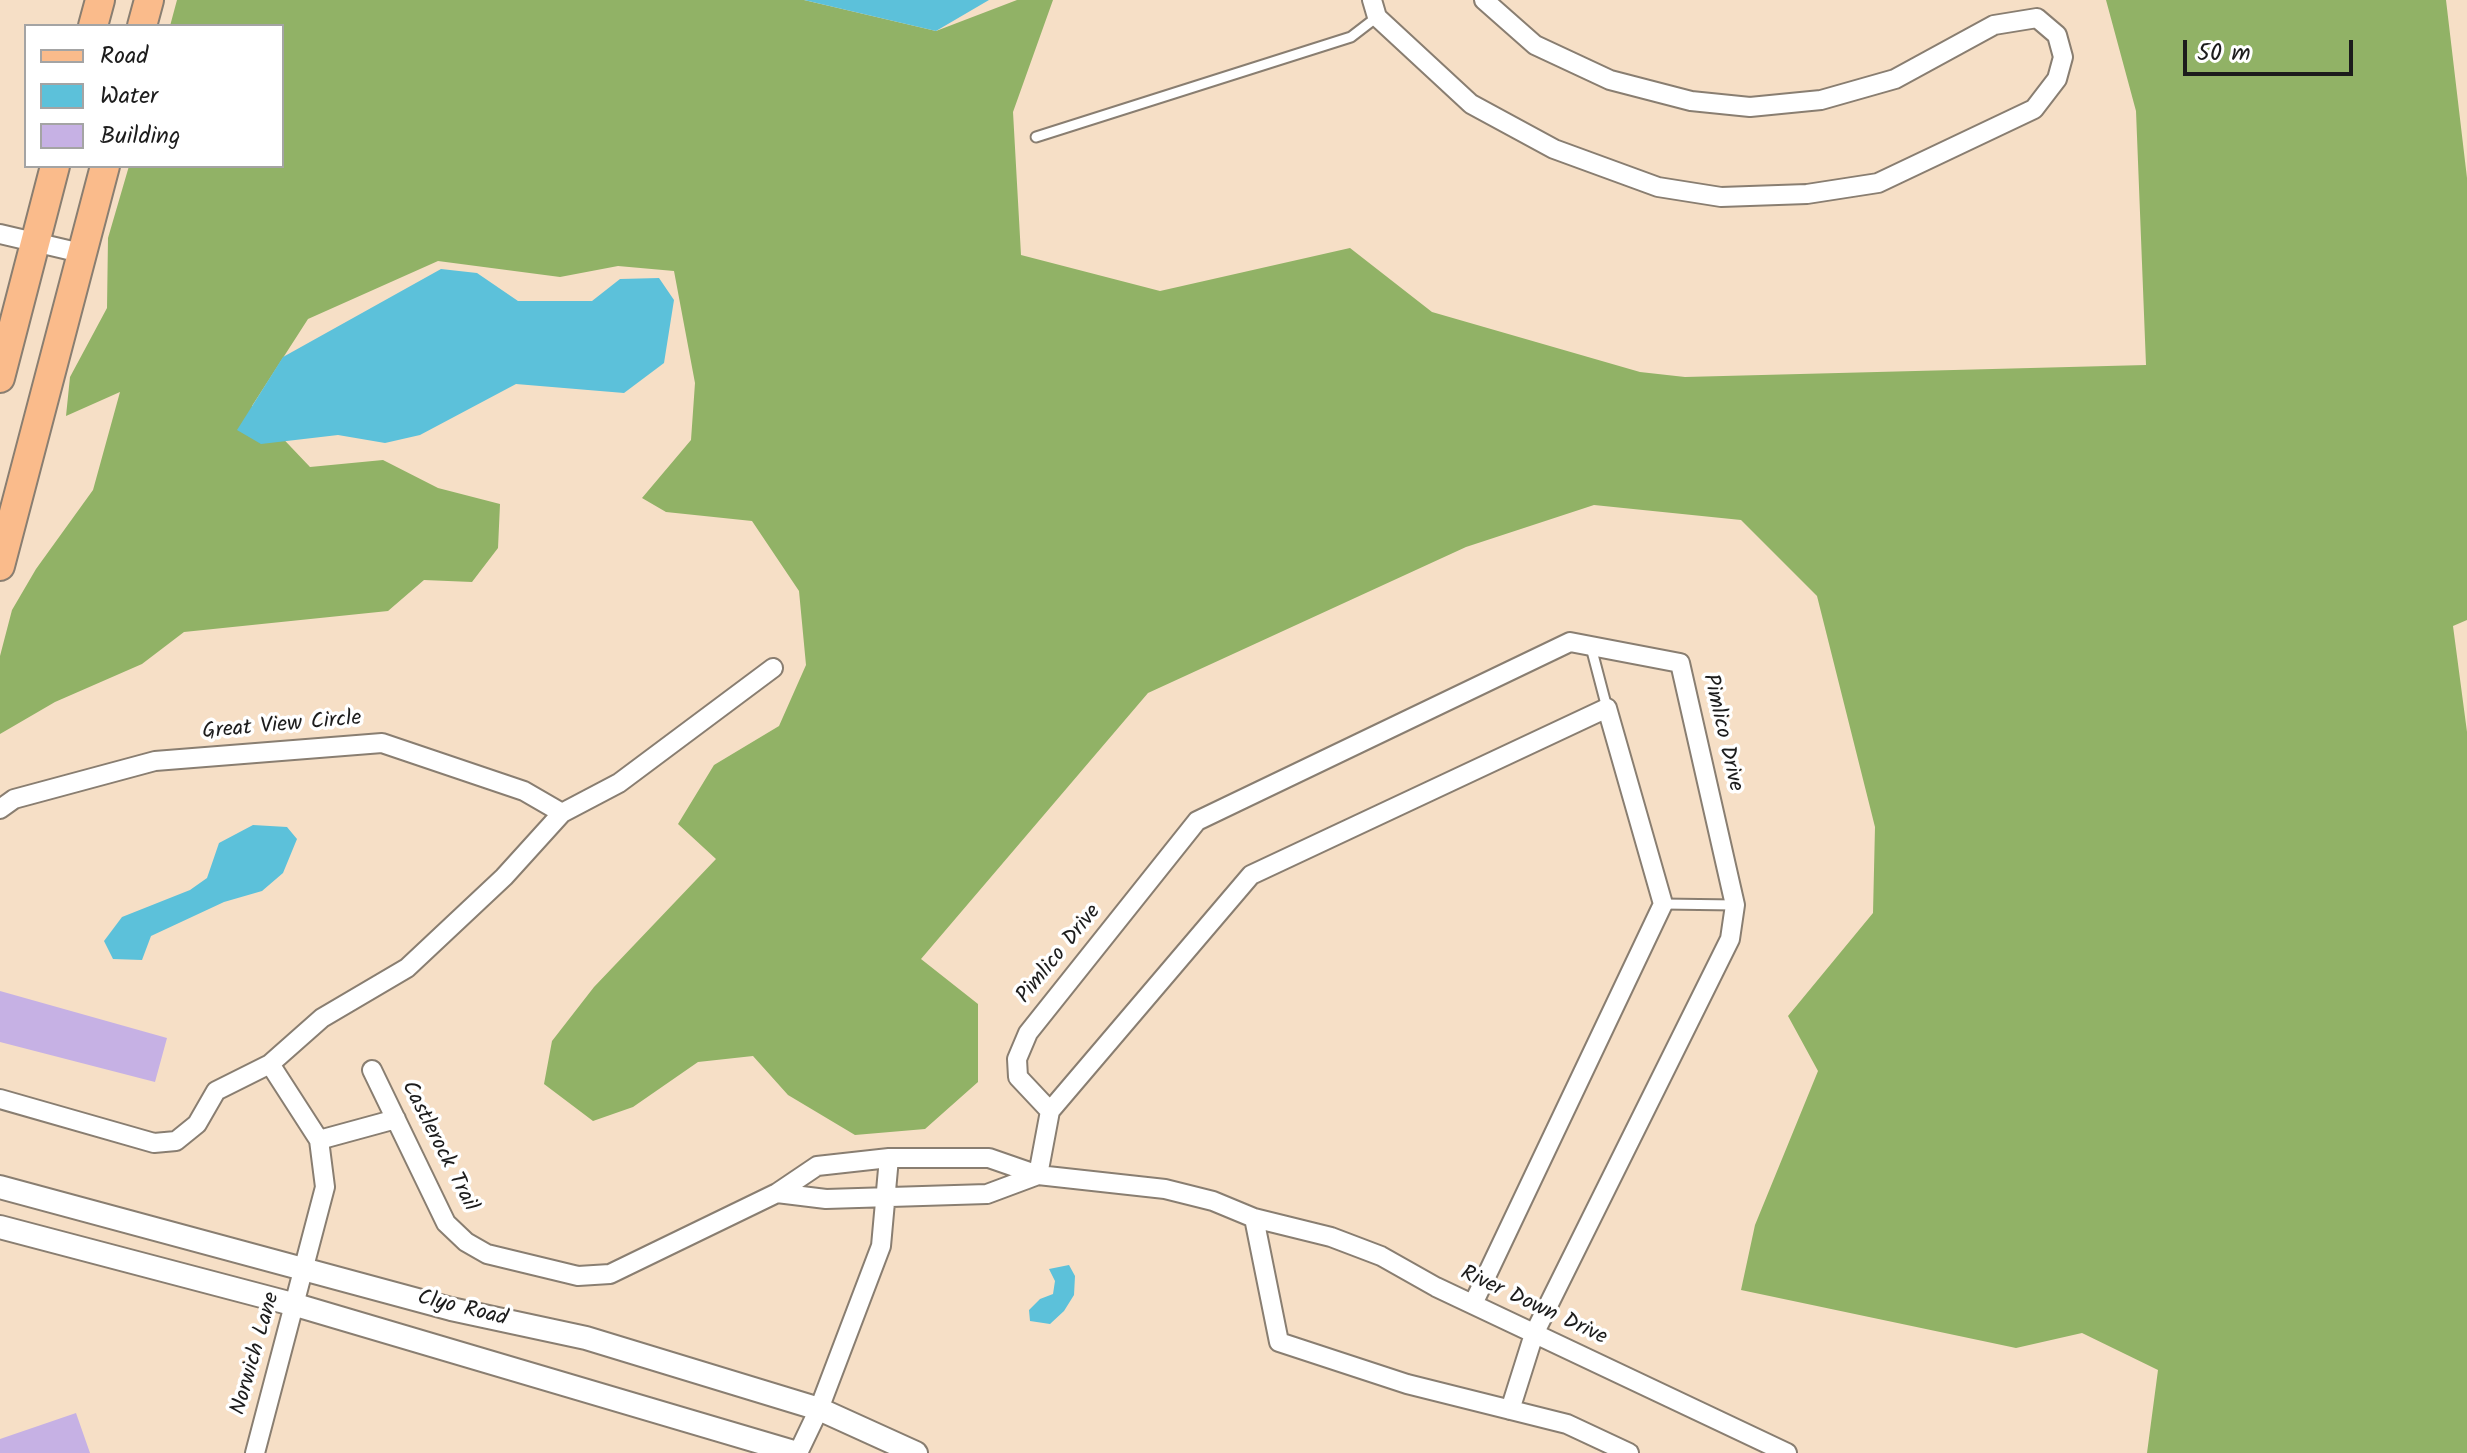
<!DOCTYPE html>
<html>
<head>
<meta charset="utf-8">
<style>
	body { margin:0 }
	#map { position:relative; width:2467px; height:1453px; overflow:hidden; background:#f6dfc6; font-family:Kalam,sans-serif }
	canvas { display:block }
	.legend { position:absolute; left:24px; top:24px; width:260px; height:144px; box-sizing:border-box; background:#fff; border:2px solid #a4a4a4; margin:0; padding:10px 14px; list-style:none; font-size:24px; color:#1c1c1c }
	.legend li { display:flex; align-items:center; gap:16px; height:40px }
	.legend b { width:40px; border:2px solid #a4a4a4 }
	.scale { position:absolute; left:2183px; top:40px; width:170px; height:36px; box-sizing:border-box; border:4px solid #1c1c1c; border-top:0; padding-left:10px; font-size:24px; line-height:28px; white-space:nowrap; color:#1c1c1c; -webkit-text-stroke:6px #fff; paint-order:stroke }
</style>
</head>
<body>
<div id="map">
<canvas width="2467" height="1453"></canvas>
<ul class="legend">
<li><b style="height:10px;background:#fabb8b"></b>Road</li>
<li><b style="height:22px;background:#5cc1da"></b>Water</li>
<li><b style="height:22px;background:#c6b1e4"></b>Building</li>
</ul>
<div class="scale">50 m</div>
</div>
<script>
const c = document.querySelector('canvas').getContext('2d');
c.lineJoin = 'round';
function paint(path, color) { c.fillStyle = color; c.fill(path, 'evenodd'); }
const toPath = rows => new Path2D(rows.map(r => 'M' + r).join(''));
function trace(path, color, width, dash) { c.strokeStyle = color; c.lineWidth = width; c.lineCap = dash ? 'butt' : 'round'; c.setLineDash(dash || []); c.stroke(path); }
function label(font, color, halo, rows, align = 'center') {
  c.font = font + ' Kalam,sans-serif'; c.lineWidth = 7; c.setLineDash([]); c.textBaseline = 'middle'; c.strokeStyle = halo; c.fillStyle = color; for (const [text, x, y, turn = 0] of rows) {
    c.save(); c.translate(x, y); c.rotate((+turn || 0) * Math.PI / 180); c.textAlign = isNaN(turn) ? turn : align; if (halo) c.strokeText(text, 0, 0); c.fillText(text, 0, 0); c.restore();
  }
}
paint(toPath([
	[177,0,804,0,936,31,1017,0,1053,0,1013,112,1021,255,1160,291,1350,248,1432,312,1640,372,1685,377,2146,365,2136,111,2106,0,2446,0,2467,178,2467,620,2453,626,2467,732,2467,1453,2147,1453,2158,1370,2082,1333,2016,1348,1741,1290,1755,1225,1818,1071,1788,1016,1873,913,1875,827,1817,596,1741,520,1594,505,1466,547,1148,693,921,959,978,1004,978,1082,925,1129,855,1135,788,1095,753,1056,698,1062,633,1107,593,1121,544,1084,552,1041,594,987,716,859,678,824,714,765,779,726,806,665,799,591,752,521,666,512,642,498,691,440,695,383,674,271,618,266,560,277,438,261,308,319,252,406,310,467,383,460,438,488,500,504,498,548,472,582,424,580,388,611,184,632,142,664,55,702,0,734,0,656,12,610,36,569,93,490,120,392,66,416,70,377,107,308,108,238,129,166,282,166,282,26,170,26]
]), '#91b266');
paint(toPath([
	[804,0,989,0,936,31],
	[441,269,477,273,518,301,592,301,620,279,659,278,674,300,664,363,624,393,516,384,420,435,385,443,338,435,261,444,237,430,283,357],
	[253,825,287,827,297,839,283,873,262,891,224,902,151,936,142,960,113,959,104,941,122,917,190,890,207,878,219,843],
	[1069,1265,1075,1276,1074,1295,1064,1311,1050,1324,1030,1321,1029,1310,1040,1299,1053,1294,1055,1281,1049,1269]
]), '#5cc1da');
paint(toPath([
	[0,991,167,1038,155,1082,0,1042],
	[76,1413,90,1453,0,1453,0,1439]
]), '#c6b1e4');
const service = toPath([
	[1036,137,1351,37,1377,17],
	[1591,647,1607,708],
	[1663,904,1735,905]
]);
const minor = toPath([
	[1372,0,1377,17,1471,104,1554,149,1658,187,1721,197,1807,194,1878,183,2034,109,2057,79,2063,57,2057,35,2037,18,1994,25,1895,79,1821,100,1750,107,1691,101,1610,80,1535,45,1484,0],
	[0,234,81,253],
	[0,809,14,799,155,761,382,743,524,791,562,813],
	[372,1070,446,1223,466,1242,487,1254,578,1276,610,1274,777,1193,817,1166,889,1158,989,1158,1038,1175,1165,1189,1213,1201,1254,1218,1331,1237,1381,1256,1436,1287,1787,1453],
	[0,1099,154,1143,176,1141,197,1124,216,1091,270,1064,322,1018,407,968,504,877,562,813,619,783,773,668],
	[1050,1111,1018,1077,1017,1059,1028,1033,1197,821,1570,642,1680,663,1735,905,1730,939,1534,1334,1510,1410],
	[319,1140,396,1119],
	[1038,1175,1050,1111,1251,875,1607,708,1663,904,1473,1304],
	[777,1193,826,1199,987,1194,1038,1175],
	[1254,1218,1279,1342,1407,1384,1567,1424,1629,1453],
	[255,1453,325,1187,319,1140,270,1064],
	[798,1453,819,1409,881,1246,889,1158]
]);
const tertiary = toPath([
	[0,1187,451,1309,586,1338,819,1409,916,1453],
	[0,1227,296,1305,797,1453]
]);
const primary = toPath([
	[93,26,100,0],
	[142,26,149,0],
	[0,378,55,166],
	[0,566,105,166]
]);
trace(service, '#897e71', 13);
trace(minor, '#897e71', 22);
trace(tertiary, '#897e71', 26);
trace(primary, '#897e71', 32);
trace(service, '#fff', 9);
trace(minor, '#fff', 18);
trace(tertiary, '#fff', 22);
trace(primary, '#fabb8b', 28);
label('22px', '#1c1c1c', '#fff', [
	["Great View Circle",282,727,-5],
	["Pimlico Drive",1721,733,77],
	["Pimlico Drive",1060,955,-51],
	["Castlerock Trail",438,1147,63],
	["River Down Drive",1533,1307,25],
	["Clyo Road",462,1310,14],
	["Norwich Lane",257,1354,-74]
]);
</script>
</body>
</html>
